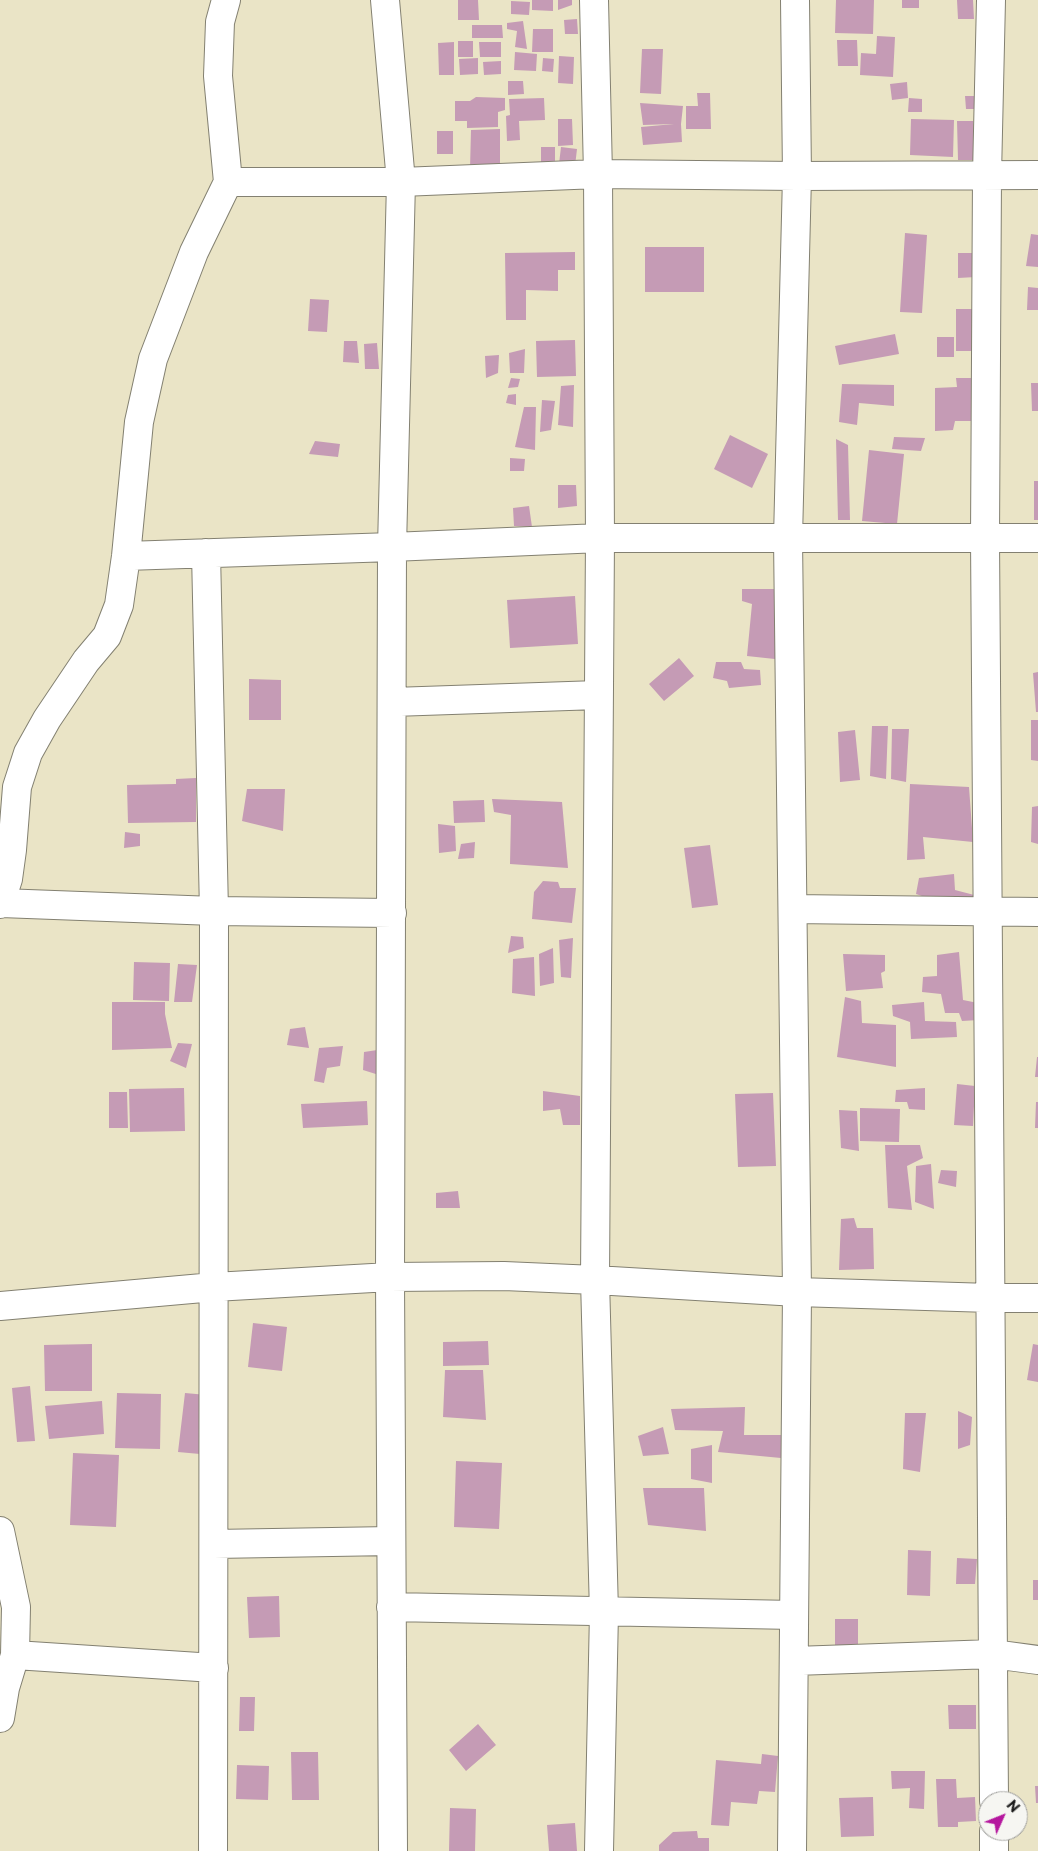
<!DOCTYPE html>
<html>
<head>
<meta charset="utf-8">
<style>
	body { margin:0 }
	#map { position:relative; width:1038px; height:1851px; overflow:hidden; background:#eae4c6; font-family:"Playpen Sans",sans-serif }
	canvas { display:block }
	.north { position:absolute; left:978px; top:1791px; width:50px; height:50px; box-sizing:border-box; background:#f6f6f2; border:1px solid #9f9f9c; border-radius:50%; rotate:46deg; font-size:14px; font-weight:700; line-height:20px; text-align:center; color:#1c1c1c }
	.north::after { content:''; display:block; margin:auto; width:18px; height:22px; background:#b5179e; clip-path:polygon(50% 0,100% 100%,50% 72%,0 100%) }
</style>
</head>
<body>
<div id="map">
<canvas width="1038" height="1851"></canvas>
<div class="north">N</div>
</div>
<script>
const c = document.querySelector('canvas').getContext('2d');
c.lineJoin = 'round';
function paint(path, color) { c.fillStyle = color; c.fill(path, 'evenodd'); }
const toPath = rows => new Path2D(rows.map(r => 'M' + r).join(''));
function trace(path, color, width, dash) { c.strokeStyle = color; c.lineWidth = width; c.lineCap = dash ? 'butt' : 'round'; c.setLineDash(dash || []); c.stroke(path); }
paint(toPath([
	[458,0,478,0,479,20,458,20],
	[532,0,553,0,553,11,532,10],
	[558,0,572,0,572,5,558,10],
	[836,0,874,0,873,34,835,33],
	[902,0,919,0,919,8,902,8],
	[957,0,973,0,974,19,958,19],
	[511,1,530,2,529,15,511,14],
	[577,19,578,34,565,34,564,20],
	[523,21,527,49,515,47,517,31,507,29,507,23],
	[472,25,502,25,503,38,472,38],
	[533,29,553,29,553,52,532,52],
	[877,36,895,37,893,77,860,75,861,53,876,54],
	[837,40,857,40,858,66,838,66],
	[458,41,473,41,473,57,458,57],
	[454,42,454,75,439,75,438,43],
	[479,42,501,42,501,57,480,57],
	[642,49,663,49,661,94,640,93],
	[515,52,537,54,536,71,514,70],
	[559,56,574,57,573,84,558,83],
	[478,58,478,74,460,75,459,59],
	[543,58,554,59,553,72,542,71],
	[501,61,501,74,484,75,483,62],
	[508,81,523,81,524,94,508,95],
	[907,82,908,98,892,100,890,84],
	[697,93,710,93,711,129,686,129,686,106,698,106],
	[965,96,974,96,975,109,966,109],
	[476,97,505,98,505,110,498,112,498,127,467,128,467,121,455,121,455,101,470,101],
	[544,98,545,120,519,121,520,140,507,141,506,116,510,115,509,99],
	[909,98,922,99,922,112,908,112],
	[640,103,683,106,681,124,682,142,643,145,641,127,674,124,643,125],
	[558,119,572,119,573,145,558,146],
	[911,119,954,120,953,157,910,155],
	[957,121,973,121,974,160,958,160],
	[500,129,500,170,470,169,471,130],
	[437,131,453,131,453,154,437,154],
	[541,147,555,147,555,166,541,166],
	[561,147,577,149,575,166,559,164],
	[905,233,927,235,922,313,900,312],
	[1031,234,1038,235,1038,267,1026,266],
	[645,247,704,247,704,292,645,292],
	[575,252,575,270,558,270,558,291,526,290,526,320,506,320,505,253],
	[958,253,975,253,976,277,958,278],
	[1028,287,1038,288,1038,310,1027,310],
	[310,299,329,300,327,332,308,331],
	[956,309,977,309,977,351,956,351],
	[895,334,899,354,839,365,835,346],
	[937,337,954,337,954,357,937,357],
	[575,340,576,376,537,377,536,341],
	[344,341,357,341,359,363,343,362],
	[377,343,379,369,365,369,364,344],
	[525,349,524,373,510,373,509,353],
	[499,355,498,373,486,378,485,356],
	[511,378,520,379,518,387,508,388],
	[956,378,980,378,974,421,955,421,953,430,935,431,935,388,957,387],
	[1031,383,1038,383,1038,411,1032,411],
	[842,384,894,385,894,406,859,403,857,425,839,422],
	[574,385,573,427,558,425,561,386],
	[516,394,516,405,506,403,508,395],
	[542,400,555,401,551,430,540,432],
	[524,407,536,407,535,450,515,447],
	[730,435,768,454,752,488,714,469],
	[894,437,925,438,921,451,892,449],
	[836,439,848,445,850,520,838,520],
	[315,441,340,444,338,457,309,454],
	[869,450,904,454,897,524,862,521],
	[510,458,525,459,524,471,510,471],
	[1034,481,1038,481,1038,520,1034,520],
	[558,485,576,485,577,506,558,508],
	[529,506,532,527,514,526,513,508],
	[742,589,782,589,784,660,747,656,752,604,742,601],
	[575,596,578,644,510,648,507,600],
	[679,658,694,676,664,701,649,684],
	[716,662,741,662,744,669,760,670,761,685,729,688,727,681,713,678],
	[1038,672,1038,712,1036,712,1033,673],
	[249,679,281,680,281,720,249,720],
	[1031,720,1038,720,1038,761,1031,760],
	[872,726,888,726,886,779,870,776],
	[892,729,909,729,906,782,891,779],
	[855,730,860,780,840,782,838,732],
	[196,778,196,822,128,823,127,785,176,784,176,779],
	[910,784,969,787,973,842,923,837,925,859,907,860],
	[247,789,285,789,283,831,242,821],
	[492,799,562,802,568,868,510,864,511,815,494,812],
	[484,800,485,822,454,823,453,801],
	[1038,806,1038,844,1031,842,1032,807],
	[438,824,455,826,456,851,439,853],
	[125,832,140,834,140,846,124,848],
	[475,842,474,858,458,859,461,844],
	[710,845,718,905,692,908,684,848],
	[954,874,955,890,978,896,976,908,934,900,916,894,919,878],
	[543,881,558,882,560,888,576,888,572,923,532,919,534,892],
	[511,936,523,937,524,948,508,953],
	[573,938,571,978,561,977,559,940],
	[553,948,554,983,540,986,539,954],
	[959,952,963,1000,978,1003,979,1020,962,1021,959,1013,945,1013,941,994,922,992,923,977,937,976,937,955],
	[843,954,885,955,885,971,881,973,883,988,846,991],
	[534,957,535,996,512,993,513,959],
	[134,962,170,963,169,1001,133,1000],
	[178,964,197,965,192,1002,174,1002],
	[845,997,861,1001,862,1023,896,1025,896,1067,837,1057],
	[112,1002,165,1002,165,1014,172,1048,112,1050],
	[924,1002,925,1021,956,1022,957,1037,911,1039,910,1022,893,1016,892,1005],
	[305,1027,309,1048,287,1045,290,1029],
	[178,1043,192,1044,186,1068,170,1061],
	[343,1046,340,1066,327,1068,324,1083,314,1081,319,1048],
	[384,1049,379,1075,363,1070,364,1052],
	[1037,1057,1038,1057,1038,1077,1035,1077],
	[957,1084,975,1086,973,1126,954,1125],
	[184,1088,185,1131,130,1132,129,1089],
	[925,1088,925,1110,909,1109,907,1102,895,1102,896,1090],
	[543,1091,580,1096,580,1125,563,1125,560,1109,543,1111],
	[109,1092,127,1092,128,1128,109,1128],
	[773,1093,776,1166,738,1167,735,1094],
	[367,1101,368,1125,303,1128,301,1104],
	[1036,1102,1038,1102,1038,1128,1035,1128],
	[860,1108,900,1109,899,1142,860,1141],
	[839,1110,857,1111,859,1151,841,1148],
	[885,1145,920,1145,923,1158,907,1166,912,1210,888,1208],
	[931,1164,934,1209,915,1202,916,1166],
	[941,1170,957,1171,956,1187,938,1183],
	[458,1191,460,1208,436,1208,436,1193],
	[854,1218,857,1228,873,1228,874,1269,839,1270,841,1219],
	[253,1323,287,1327,282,1371,248,1367],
	[488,1341,489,1365,443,1366,443,1342],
	[92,1344,92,1391,45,1391,44,1345],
	[1033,1344,1038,1345,1038,1382,1027,1380],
	[445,1370,483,1370,486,1420,443,1417],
	[30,1386,35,1441,17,1442,12,1388],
	[117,1393,161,1394,160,1449,115,1448],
	[185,1393,207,1395,200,1454,178,1452],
	[102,1401,104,1434,49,1439,45,1406],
	[745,1407,744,1435,783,1435,781,1458,718,1452,723,1431,675,1430,671,1409],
	[958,1411,972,1417,970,1445,958,1449],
	[905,1413,926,1413,920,1472,903,1469],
	[663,1427,669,1454,643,1456,638,1436],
	[712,1445,712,1483,691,1479,691,1449],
	[73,1453,119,1455,116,1527,70,1525],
	[456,1461,502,1463,499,1529,454,1527],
	[643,1488,704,1488,706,1531,648,1525],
	[908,1550,931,1551,930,1596,907,1595],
	[957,1558,977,1559,975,1584,956,1584],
	[1033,1580,1038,1580,1038,1600,1033,1600],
	[279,1596,280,1637,249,1638,247,1597],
	[835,1619,858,1619,858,1648,835,1648],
	[240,1697,255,1697,254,1731,239,1731],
	[948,1705,976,1705,976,1729,949,1729],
	[478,1724,496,1745,466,1771,449,1750],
	[291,1752,318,1752,319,1800,292,1800],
	[762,1754,778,1756,775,1792,759,1791,757,1804,731,1802,729,1826,711,1825,716,1760,761,1764],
	[237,1765,269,1766,268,1800,236,1799],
	[891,1771,925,1771,924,1809,909,1808,910,1788,892,1789],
	[936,1779,956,1779,957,1798,975,1797,976,1821,958,1822,958,1827,938,1827],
	[1035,1786,1038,1786,1038,1803,1036,1803],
	[873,1797,874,1836,841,1837,839,1798],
	[450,1808,476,1809,475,1851,449,1851],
	[575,1823,577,1851,549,1851,547,1825],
	[697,1831,698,1838,709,1838,709,1851,659,1851,659,1845,673,1832]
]), '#c59bb5');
const minor = toPath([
	[385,0,401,182,392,547,390,1277,393,1851],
	[594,0,598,174,600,538,595,1280,604,1612,599,1851],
	[991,0,987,175,985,538,994,1801],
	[228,182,401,182,598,174,797,176,1038,175],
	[206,553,214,911,213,1851],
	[126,556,392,547,600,538,1038,538],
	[393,702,598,695],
	[1,903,214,911,392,913],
	[0,904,8,879,12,850,17,787,28,753,47,719,86,661,107,636,119,605,126,556,139,422,153,359,194,252,228,182,218,76,220,22,226,0],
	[793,909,1038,912],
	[0,1306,214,1287,390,1277,504,1276,595,1280,797,1292,990,1298,1038,1298],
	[0,1531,16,1607,15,1655,5,1688,0,1718],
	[214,1544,391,1541],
	[391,1607,794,1615],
	[15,1655,214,1668],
	[795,1661,993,1654,1038,1660],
	[994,1831,994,1851],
	[792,1851,797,1292,788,538,797,176,795,0]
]);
trace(minor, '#838071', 30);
trace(minor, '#fff', 28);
</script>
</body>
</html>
